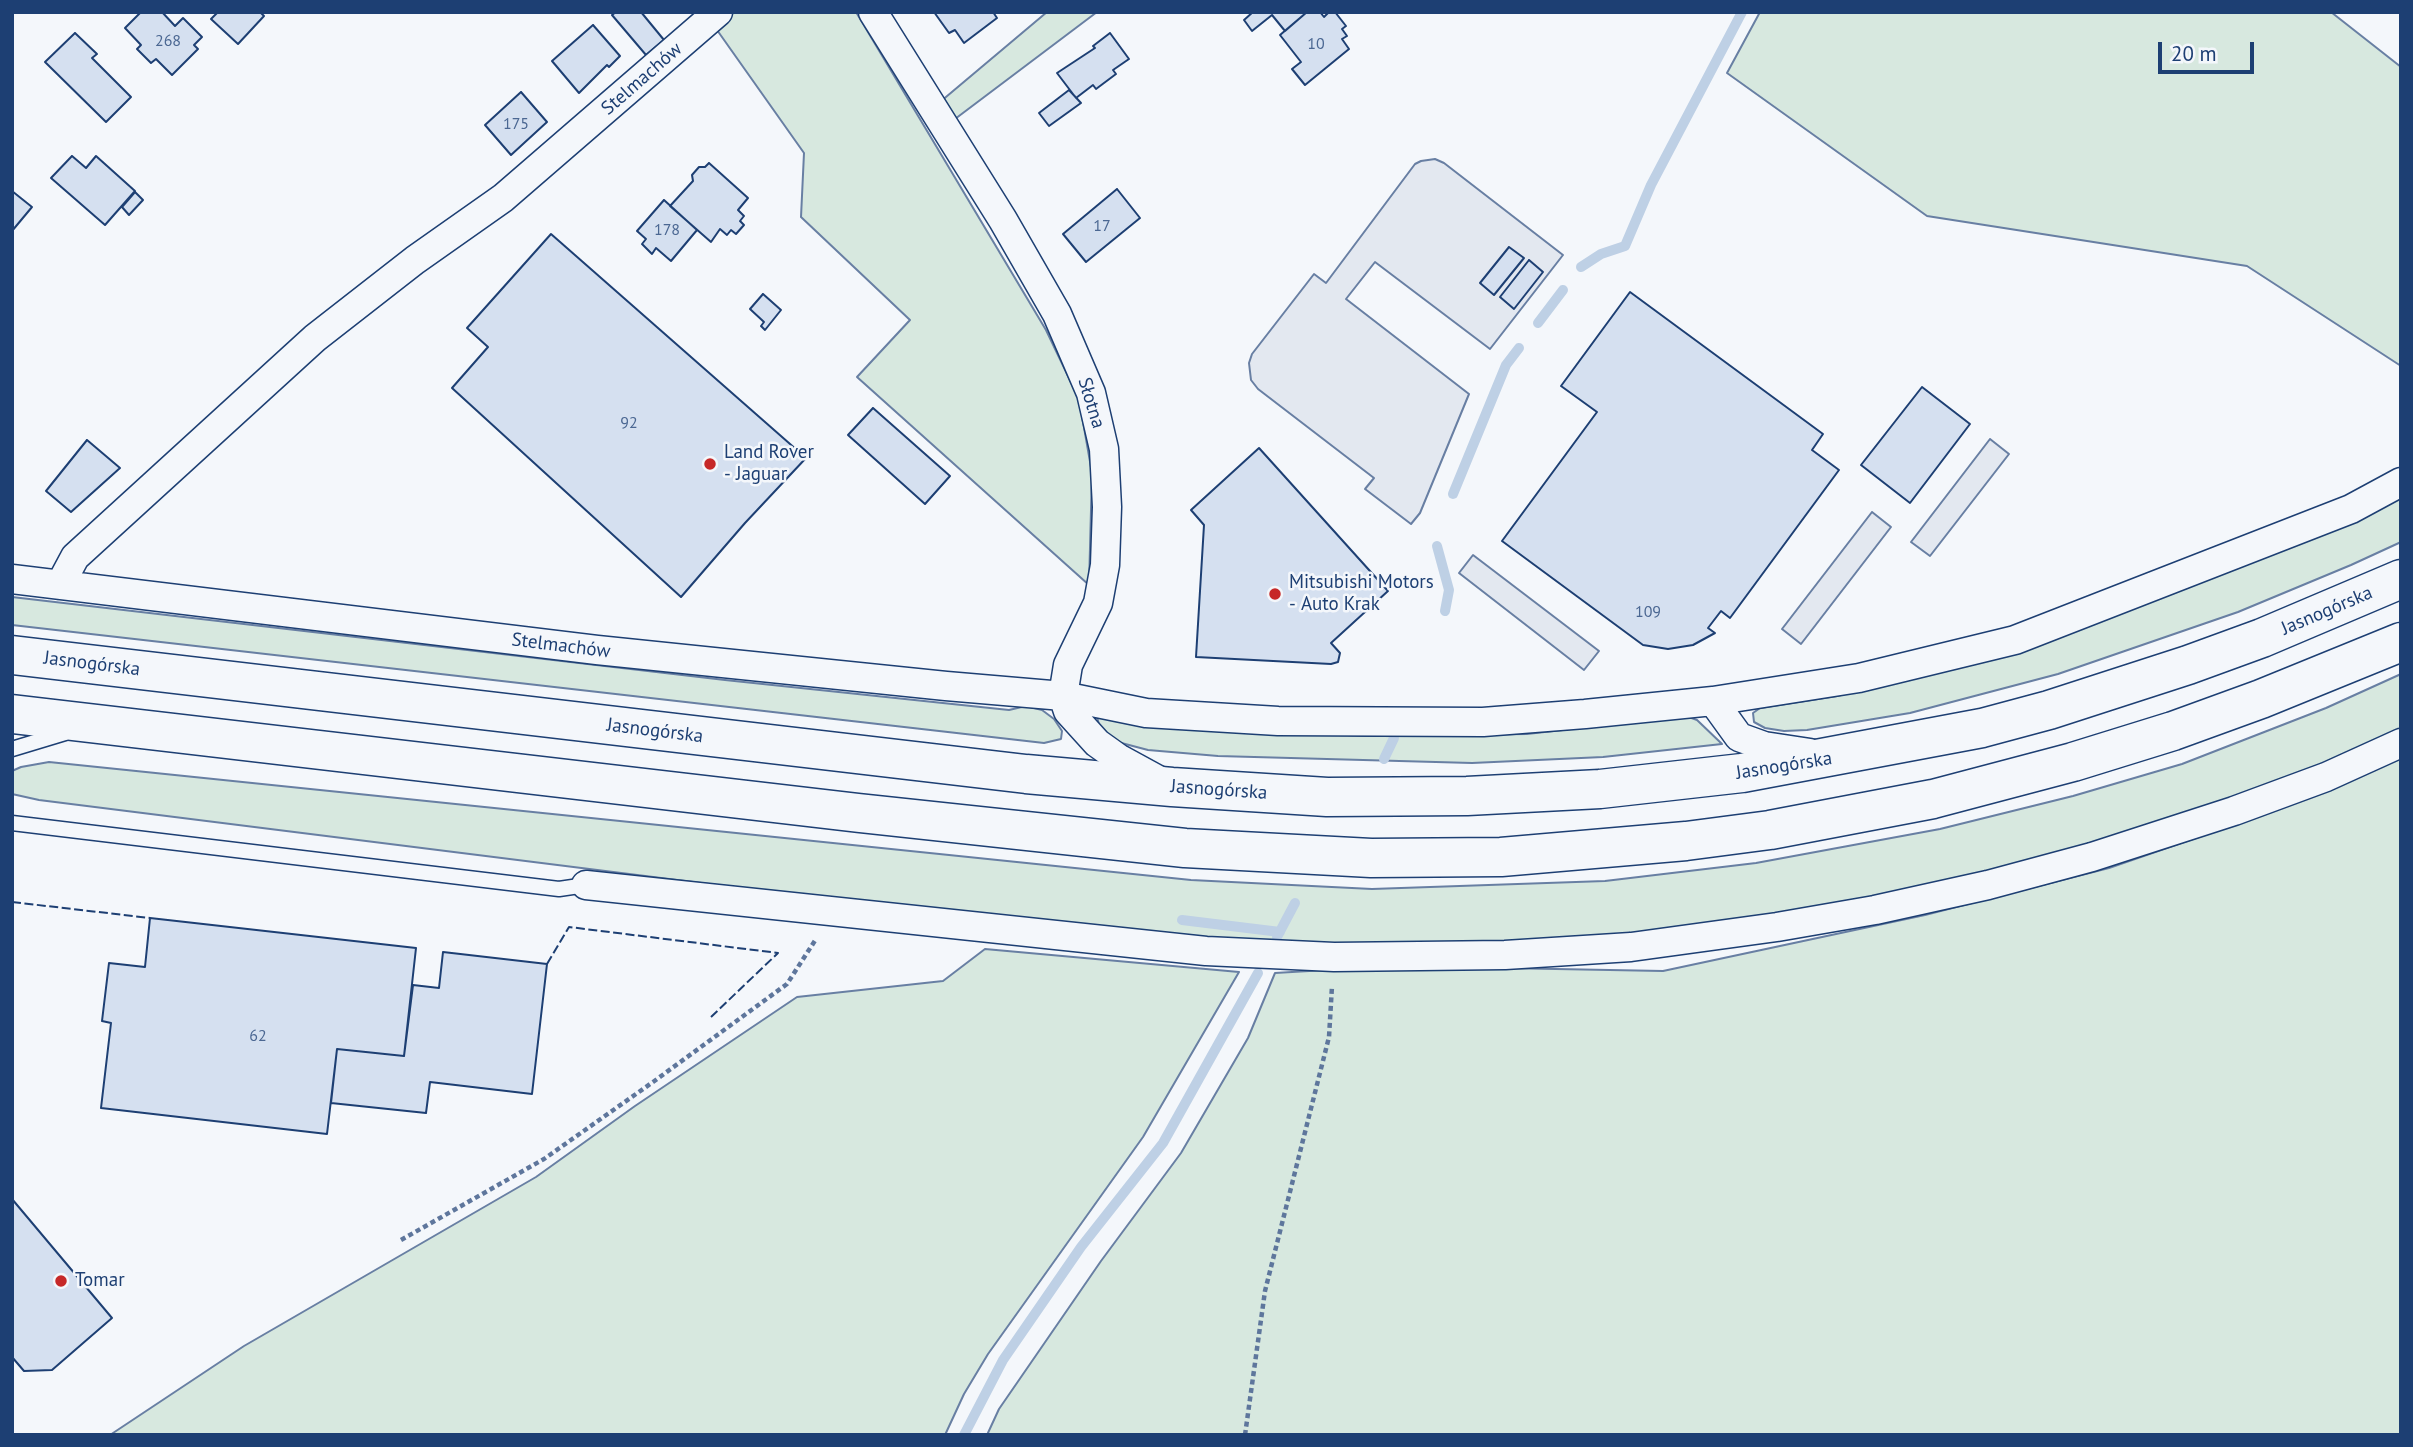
<!DOCTYPE html>
<html>
<head>
<meta charset="utf-8">
<style>
	body { margin:0 }
	#map { position:relative; width:2413px; height:1447px; overflow:hidden; background:#f4f7fb; font-family:"PT Sans",sans-serif }
	canvas { display:block }
	.frame { position:absolute; inset:0; border:14px solid #1d3f73; pointer-events:none }
	.scale { position:absolute; left:2158px; top:42px; width:96px; height:32px; box-sizing:border-box; border:4px solid #1d3f73; border-top:0; padding-left:9px; font-size:21px; line-height:24px; white-space:nowrap; color:#1d3f73; -webkit-text-stroke:5px #f4f7fb; paint-order:stroke }
</style>
</head>
<body>
<div id="map">
<canvas width="2413" height="1447"></canvas>
<div class="frame"></div>
<div class="scale">20 m</div>
</div>
<script>
const c = document.querySelector('canvas').getContext('2d');
c.lineJoin = 'round';
function paint(path, color) { c.fillStyle = color; c.fill(path, 'evenodd'); }
const toPath = rows => new Path2D(rows.map(r => 'M' + r).join(''));
function trace(path, color, width, dash) { c.strokeStyle = color; c.lineWidth = width; c.lineCap = dash ? 'butt' : 'round'; c.setLineDash(dash || []); c.stroke(path); }
function label(font, color, halo, rows, align = 'center') {
  c.font = font + ' "PT Sans",sans-serif'; c.lineWidth = 5; c.setLineDash([]); c.textBaseline = 'middle'; c.strokeStyle = halo; c.fillStyle = color; for (const [text, x, y, turn = 0] of rows) {
    c.save(); c.translate(x, y); c.rotate((+turn || 0) * Math.PI / 180); c.textAlign = isNaN(turn) ? turn : align; if (halo) c.strokeText(text, 0, 0); c.fillText(text, 0, 0); c.restore();
  }
}
const green = toPath([
	[734,12,856,12,1046,330,1079,399,1092,473,1089,585,857,377,910,320,801,217,804,153,717,30,734,12],
	[1047,12,1097,12,955,119,940,102,1047,12],
	[1760,12,2331,12,2401,67,2401,366,2247,266,1927,216,1727,73,1760,12],
	[2401,496,2401,542,2351,565,2238,612,2058,674,1910,713,1807,730,1784,731,1765,728,1754,722,1753,713,1760,708,1837,696,2019,651,2401,496],
	[12,597,725,680,1009,710,1026,706,1042,710,1054,719,1062,731,1061,739,1044,743,12,625,12,597],
	[2401,674,2401,736,2098,846,1956,881,1775,918,1588,940,1322,944,1205,938,733,887,39,800,12,794,12,771,21,767,49,762,1191,880,1372,889,1605,881,1756,863,1940,829,2073,796,2182,764,2326,708,2401,674],
	[1686,716,1697,720,1722,744,1603,757,1472,763,1218,756,1148,750,1110,740,1101,732,1097,717,1158,725,1367,736,1527,734,1686,716],
	[2401,758,2401,1435,987,1435,999,1409,1101,1261,1181,1153,1248,1038,1275,973,1395,966,1663,971,1925,915,2109,868,2271,812,2401,758],
	[985,949,1239,972,1143,1137,988,1354,964,1394,945,1435,110,1435,244,1346,536,1177,635,1106,797,997,943,981,985,949]
]);
paint(green, '#d7e8df');
trace(green, '#687fa3', 2);
const parking = toPath([
	[1435,159,1444,163,1563,255,1490,349,1375,262,1346,299,1469,394,1420,513,1411,524,1365,489,1374,478,1258,389,1251,380,1249,363,1252,354,1314,274,1326,283,1415,164,1421,161,1435,159],
	[1990,439,2009,454,1930,556,1911,542,1990,439],
	[1872,512,1891,527,1801,644,1782,629,1872,512],
	[1473,555,1599,651,1584,670,1459,573,1473,555]
]);
paint(parking, '#e3e8f0');
trace(parking, '#687fa3', 2);
trace(toPath([
	[1581,267,1601,254,1625,246,1651,185,1742,12],
	[1538,323,1563,290],
	[1453,494,1506,365,1519,348],
	[1437,546,1449,590,1445,611],
	[1384,759,1394,738],
	[1182,920,1280,932],
	[1277,937,1295,903],
	[964,1435,1003,1360,1081,1247,1163,1143,1258,973]
]), '#bed0e5', 10);
const building = toPath([
	[141,12,162,12,175,26,183,18,202,37,194,45,198,49,172,75,156,59,151,63,137,49,141,45,125,28,141,12],
	[218,12,260,12,264,16,238,44,211,19,218,12],
	[616,12,641,12,664,40,646,55,612,15,616,12],
	[934,12,993,12,997,18,964,43,955,30,949,33,934,12],
	[1253,12,1307,12,1285,31,1272,15,1252,31,1244,20,1253,12],
	[1307,12,1320,12,1324,17,1329,12,1335,12,1346,26,1342,29,1347,36,1342,39,1349,49,1305,85,1292,69,1301,62,1280,35,1307,12],
	[593,25,620,56,609,67,607,65,579,93,552,61,593,25],
	[75,33,97,54,92,58,131,97,106,122,45,62,75,33],
	[1110,33,1129,59,1113,70,1116,74,1096,89,1093,85,1076,98,1057,73,1095,48,1093,46,1110,33],
	[1069,90,1081,103,1049,126,1039,113,1069,90],
	[521,92,547,122,511,155,485,125,521,92],
	[72,156,86,168,96,156,135,191,105,225,51,178,72,156],
	[709,163,748,198,738,210,744,216,740,221,744,225,736,234,731,230,727,235,720,229,711,242,670,206,693,181,692,175,699,167,705,167,709,163],
	[1117,189,1140,218,1086,262,1063,234,1117,189],
	[12,191,32,207,12,231,12,191],
	[135,192,143,200,129,215,122,207,135,192],
	[664,200,697,230,671,261,656,248,652,254,642,244,646,239,637,231,664,200],
	[551,234,806,458,745,523,681,597,452,388,488,347,467,328,551,234],
	[1509,247,1524,258,1494,295,1480,283,1509,247],
	[1529,260,1543,272,1514,309,1500,297,1529,260],
	[1630,292,1823,434,1812,450,1839,470,1730,618,1721,611,1708,628,1715,633,1693,645,1668,649,1643,645,1502,541,1597,412,1561,386,1630,292],
	[763,294,781,310,765,330,761,326,764,322,750,309,763,294],
	[1922,387,1970,424,1910,503,1861,465,1922,387],
	[873,408,950,476,925,504,848,435,873,408],
	[87,440,120,468,71,512,46,491,87,440],
	[1259,448,1388,591,1331,643,1340,653,1338,662,1331,664,1196,657,1204,525,1191,510,1259,448],
	[150,918,416,948,404,1056,337,1049,327,1134,101,1108,111,1023,102,1021,109,963,145,967,150,918],
	[443,952,547,964,532,1094,430,1082,426,1113,331,1103,337,1049,404,1056,413,985,439,988,443,952],
	[12,1199,112,1318,52,1370,24,1371,12,1357,12,1199]
]);
paint(building, '#d5e0f0');
trace(building, '#1d3f73', 2);
const lane = toPath([
	[12,749,65,733],
	[12,823,559,889,586,885]
]);
const street = toPath([
	[873,12,1003,220,1057,314,1091,393,1104,449,1107,507,1105,565,1098,603,1068,665,1063,696,1068,711,1097,743,1118,758,1162,782],
	[12,579,597,650,946,686,1063,696,1146,713,1278,721,1483,722,1585,714,1713,701,1859,678,2015,640,2351,509,2401,482],
	[60,585,75,557,315,338,415,260,503,198,718,12],
	[1713,701,1739,737,1764,746,1810,753],
	[586,885,1206,951,1334,957,1505,955,1631,947,1777,927,1875,910,1988,885,2092,857,2234,811,2326,777,2401,743]
]);
const primary = toPath([
	[12,655,1026,774,1172,787,1327,797,1467,796,1600,789,1742,773,1982,728,2049,710,2188,665,2262,638,2401,579],
	[12,714,859,813,1185,848,1371,858,1501,857,1686,841,1770,830,1933,799,2073,762,2173,731,2261,699,2401,642]
]);
trace(lane, '#1d3f73', 17);
trace(street, '#1d3f73', 31);
trace(primary, '#1d3f73', 41);
trace(toPath([
	[401,1240,544,1159,653,1082,787,984,816,939],
	[1245,1435,1265,1291,1329,1037,1332,986]
]), '#5e769c', 4.5, [5, 3.5]);
trace(lane, '#f4f7fb', 14);
trace(street, '#f4f7fb', 28);
trace(primary, '#f4f7fb', 38);
trace(toPath([
	[12,902,150,918],
	[547,964,569,927,778,953,711,1017]
]), '#1d3f73', 2, [9, 3.5]);
for (const [x, y, r, color] of [
	[710,464,7,"#c62828"],
	[1275,594,7,"#c62828"],
	[61,1281,7,"#c62828"]
]) { const dot = new Path2D(); dot.arc(x, y, r, 0, 2 * Math.PI); c.fillStyle = color; c.fill(dot); trace(dot, '#f4f7fb', 2.5); }
label('16px', '#4b6792', null, [
	["268",168,41],
	["10",1316,44],
	["175",516,124],
	["17",1102,226],
	["178",667,230],
	["92",629,423],
	["109",1648,612],
	["62",258,1036]
]);
label('19px', '#1d3f73', '#f4f7fb', [
	["Stelmachów",642,79,-41],
	["Słotna",1091,403,73],
	["Jasnogórska",2327,611,-23],
	["Stelmachów",561,646,7],
	["Jasnogórska",92,664,7],
	["Jasnogórska",655,731,7],
	["Jasnogórska",1784,766,-9],
	["Jasnogórska",1219,790,4]
]);
label('19px', '#1d3f73', '#f4f7fb', [
	["Land Rover",724,453],
	["- Jaguar",724,475],
	["Mitsubishi Motors",1289,583],
	["- Auto Krak",1289,605],
	["Tomar",75,1281]
], 'left');
</script>
</body>
</html>
